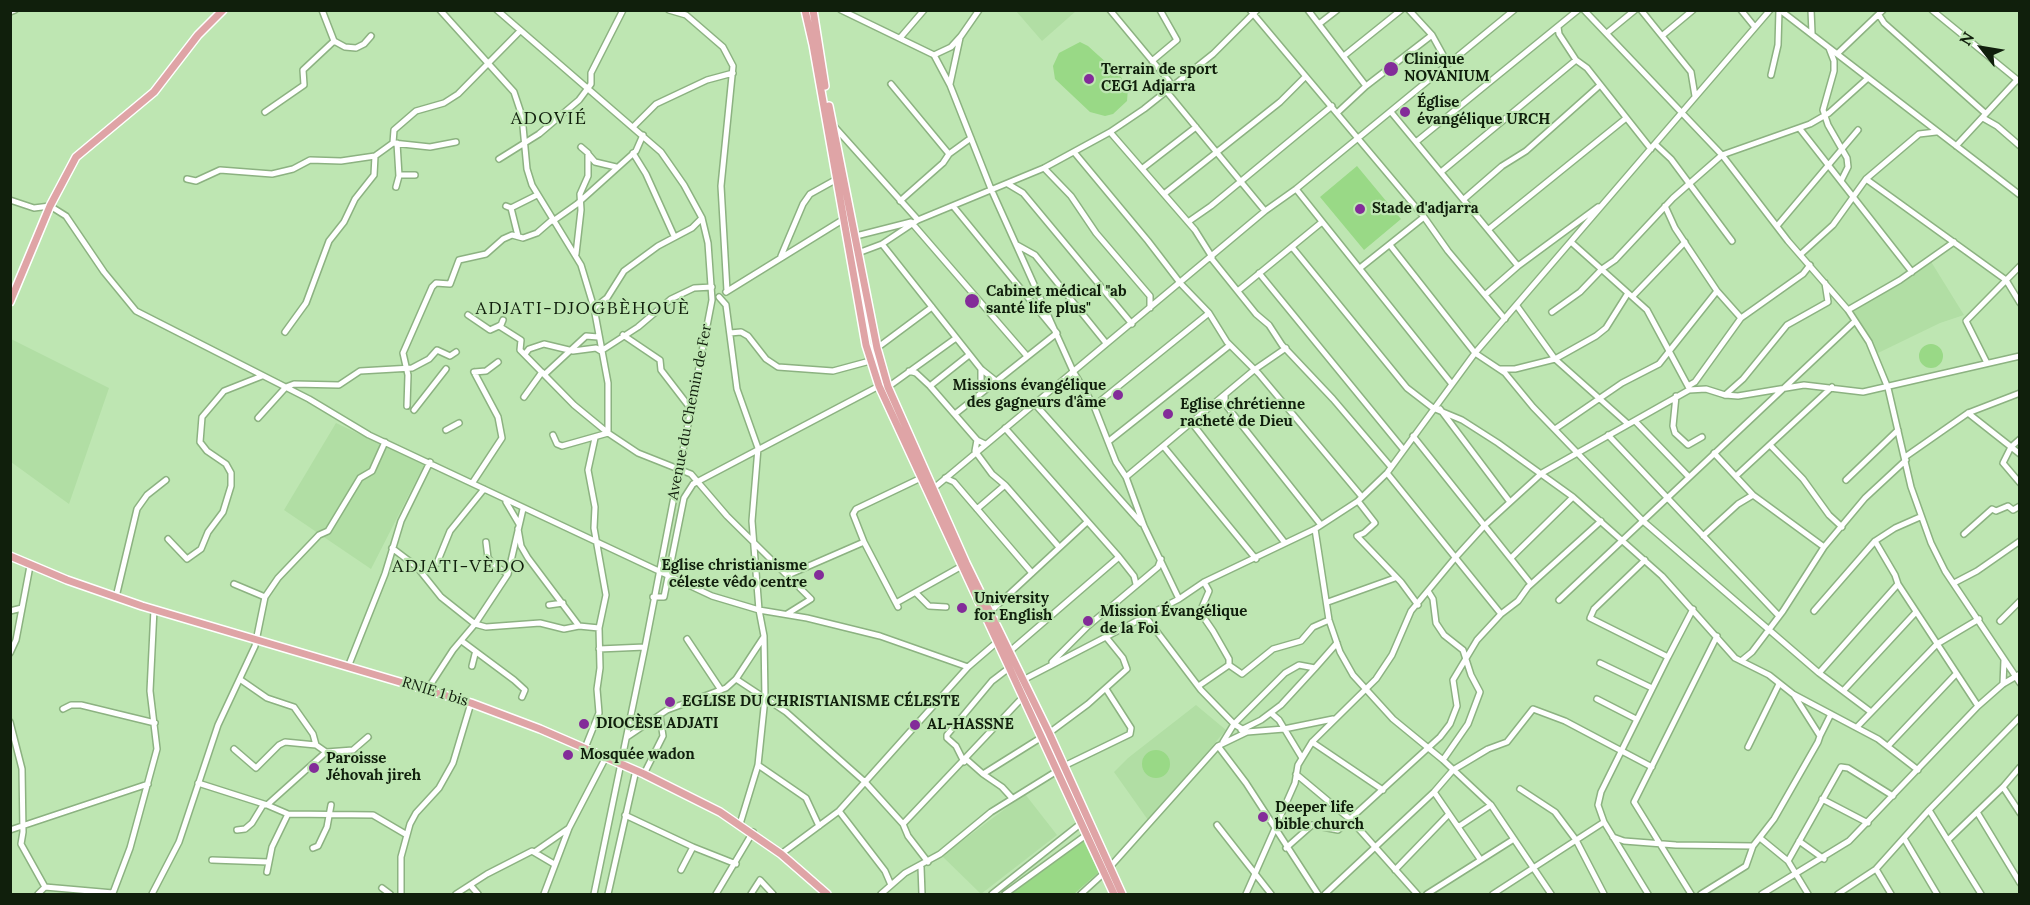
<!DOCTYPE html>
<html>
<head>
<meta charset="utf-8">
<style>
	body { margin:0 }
	#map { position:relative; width:2030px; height:905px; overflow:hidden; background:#bee6b2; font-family:Lora,serif }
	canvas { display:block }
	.frame { position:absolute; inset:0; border:12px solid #101f0c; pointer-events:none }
	.north { position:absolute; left:1952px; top:18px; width:60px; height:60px; -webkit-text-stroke:4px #bee6b2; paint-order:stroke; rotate:301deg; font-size:16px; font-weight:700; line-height:24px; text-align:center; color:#101f0c }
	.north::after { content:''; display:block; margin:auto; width:21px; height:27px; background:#101f0c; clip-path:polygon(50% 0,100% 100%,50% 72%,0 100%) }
</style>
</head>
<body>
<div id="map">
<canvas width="2030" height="905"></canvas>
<div class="frame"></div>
<div class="north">N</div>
</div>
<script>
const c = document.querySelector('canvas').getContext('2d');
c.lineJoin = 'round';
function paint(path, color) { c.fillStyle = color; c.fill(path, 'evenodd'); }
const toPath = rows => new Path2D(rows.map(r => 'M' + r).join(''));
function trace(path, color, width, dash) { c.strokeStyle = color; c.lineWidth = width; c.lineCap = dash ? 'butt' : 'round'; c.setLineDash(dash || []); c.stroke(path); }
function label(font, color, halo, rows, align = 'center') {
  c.font = font + ' Lora,serif'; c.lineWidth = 4.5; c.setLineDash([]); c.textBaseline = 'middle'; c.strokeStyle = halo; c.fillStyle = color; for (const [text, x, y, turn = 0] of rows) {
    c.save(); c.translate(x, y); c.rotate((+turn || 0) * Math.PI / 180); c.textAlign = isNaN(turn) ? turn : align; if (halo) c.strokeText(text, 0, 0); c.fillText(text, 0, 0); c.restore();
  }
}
paint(toPath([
	[1016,11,1076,11,1042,41],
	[1930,260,1964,315,1940,323,1878,353,1850,309],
	[11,339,109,388,69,504,11,462],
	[336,423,424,465,371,569,284,510],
	[1196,705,1226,730,1148,820,1114,772,1128,758],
	[1025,794,1057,835,981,894,942,856]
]), '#b1dea4');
paint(toPath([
	[1080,42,1088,46,1119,74,1128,88,1127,101,1113,114,1105,116,1090,112,1055,79,1053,66,1059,53],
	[1357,166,1401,219,1364,250,1320,197],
	'1919 356a12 12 0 1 1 24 0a12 12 0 1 1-24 0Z',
	'1142 764a14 14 0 1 1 28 0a14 14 0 1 1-28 0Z',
	[1083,840,1099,872,1074,894,1011,894]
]), '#99d986');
const minor = toPath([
	[440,10,514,92,522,116,527,169,532,185,581,265,594,308,608,383,608,433,562,446,557,444,553,435],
	[497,10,661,152,684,185,702,218,708,243,712,300,645,647,594,894],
	[669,10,686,15,723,47,733,66,721,186,727,291],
	[841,10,934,55,950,85,991,189,1073,371,1094,406,1116,462,1126,477,1144,526,1179,599],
	[1110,10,1169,81,1171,89],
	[1250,10,1424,217,1448,251,1505,319],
	[1308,10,1366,86],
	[1409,10,1432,35,1448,64],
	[1584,10,1722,155,1788,241,1848,310,1869,342,1888,388,1911,487,1931,543,1945,571,2020,683],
	[1641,10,1691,72,1695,96],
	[1741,10,1754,26],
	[1780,10,2020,195],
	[1811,10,1812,33],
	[1932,10,2020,82],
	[10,12,15,10],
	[1879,15,1884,23,1985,113],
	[1319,24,1337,10],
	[1558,27,1559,34,1576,60,1587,68,1651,149],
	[1607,33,1635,10],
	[1663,35,1693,10],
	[900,38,924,10],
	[334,41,345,47,356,48,364,44,371,36],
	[1829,48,1834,61,1834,71,1823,110,1828,125,1847,158,1848,167,1841,181],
	[1837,54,1883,10],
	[934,55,951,47,961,36,979,10],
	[1345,55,1401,10],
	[1152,61,1177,40,1160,10],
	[1771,75,1778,45,1779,10],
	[891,84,949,154],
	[950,84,960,38],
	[1167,92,1265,211],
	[265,112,304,85,303,70,334,41,322,10],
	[1391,112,1518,266],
	[1337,113,1366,86,1432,35],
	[1983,118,1997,126,2020,146],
	[832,124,918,220],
	[633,127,656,104,707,80,733,73],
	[1800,129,1912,272],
	[1110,132,1195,230,1212,257],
	[1416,142,1578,10],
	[393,143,430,147,456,142],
	[1655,144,1671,159,1732,241],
	[1956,146,2017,80],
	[1074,152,1148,241,1181,284,1209,313,1227,342,1259,374,1362,497],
	[633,153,646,174,674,236],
	[589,155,595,162,616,167],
	[499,159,539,134,579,100,591,84,591,73,623,10],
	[1044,168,1071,196,1096,233,1150,296,1150,308],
	[1143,168,1196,127],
	[1441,172,1576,60],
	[399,175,415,175],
	[187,179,196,181,220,170,272,174,293,169,310,160,341,161,375,156],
	[1866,179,2006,280,2020,303],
	[1008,184,1023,193,1132,324],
	[396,187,399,176,397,143],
	[1296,189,1451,383],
	[1164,194,1280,102,1304,78],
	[1464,199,1502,166,1526,151,1599,86],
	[10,200,34,208,50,206,66,216,104,272,136,311,309,399,369,435,712,596,759,610,807,618,880,636,968,667],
	[900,201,943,163,949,154,971,138],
	[506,206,511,208,518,236],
	[953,206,1057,333,955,414],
	[1665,206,1675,228,1717,291,1741,318,1695,382,1688,386],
	[511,208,537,195],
	[553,221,577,204,636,151,643,135],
	[1188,222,1211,206,1332,106],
	[1777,226,1858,130],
	[1489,229,1625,119],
	[856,236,911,222,1027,356],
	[1571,242,1647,310,1689,388],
	[882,244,981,369,996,381],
	[1017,245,1035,255,1106,343],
	[1390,245,1475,353,1505,373,1533,407,1643,521,1819,673,1871,712],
	[1292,247,1407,388,1433,408,1462,420,1498,443,1573,497,1662,576,1735,658,1769,675,1793,694,1878,739,1918,770],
	[858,253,882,244,918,220,1044,168,1110,132,1144,109,1213,54,1257,10],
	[576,254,581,210,580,194,588,176,588,153,581,147],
	[1801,254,1833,225,1866,179,1919,134,1936,132],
	[781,256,803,204,810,194,837,179],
	[1211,258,1256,314,1269,325,1282,345,1333,399,1391,467],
	[1360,268,1424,217],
	[1259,273,1403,449],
	[1239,290,1322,222],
	[726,292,844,219],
	[1486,294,1518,266,1598,207],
	[1633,296,1685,242],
	[719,297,726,305,737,389,758,448,752,521,759,610,764,636,765,698,758,765,740,824],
	[1517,306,1555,359,1628,424],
	[594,308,607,298,624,271,658,246,692,228,702,218],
	[1848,310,1900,280,1954,242],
	[1552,312,1580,292,1602,269,1615,260,1673,198,1722,155,1810,124,1829,113,1868,78],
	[468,315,490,330,501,325,503,320],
	[1741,318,1803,274,1810,265],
	[499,326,521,340,520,350,574,405,608,433,638,453,691,474,727,516,811,599,787,614],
	[285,332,306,303,329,241,344,222,355,199,374,175,375,156,393,143,394,130,416,111,444,103,458,94,520,31],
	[730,333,741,332,748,336,766,359,778,367,833,371,870,361],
	[623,335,660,360,661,370,691,409],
	[877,348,932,307],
	[525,354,529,349,544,344,573,351,596,348,601,351,638,327,671,299,694,288,712,287],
	[1987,363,1966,321,2020,266],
	[1500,369,1515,369,1555,359,1596,336,1606,328,1628,293],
	[909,371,916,373,930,386,977,440,985,444],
	[474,372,486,371,498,362],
	[545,374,586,336,598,337],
	[930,386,969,355],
	[888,387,956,338],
	[981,393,981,369],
	[1725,395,1743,379,1787,325,1828,302,1825,283],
	[1225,396,1225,404,1321,525],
	[1676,396,1673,426,1675,433,1688,445,1702,437],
	[524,397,542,372],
	[1034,403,1141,523],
	[407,406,408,375,403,353,432,287,436,283,450,284,459,260,486,254,503,239,512,235,523,238,537,233,552,220],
	[1094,406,1209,313],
	[1440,409,1510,502],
	[414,410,446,369],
	[1968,413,2020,454],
	[258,418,286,387,294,384,339,385,360,371,412,368,429,359,437,350,450,356,456,352],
	[1635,421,1689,477],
	[1192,423,1285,543],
	[1005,428,1119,557,1134,576,1136,584],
	[1555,429,1622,383,1659,364,1717,291],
	[446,430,459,423],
	[1608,435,1779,616],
	[1413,436,1531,584],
	[2020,439,2011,447,2003,463,2020,483],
	[977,440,975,451,992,474,1005,485,1059,547],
	[1109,441,1230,345],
	[1770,445,1803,479,1829,515,1842,527],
	[1164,447,1256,559],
	[1714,453,1753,495],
	[1905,457,1968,413,2020,393],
	[1387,473,1501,614],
	[1736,476,1832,387],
	[1126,477,1254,370,1286,348],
	[945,478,954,482,1032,573],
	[1846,480,1898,430],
	[473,482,502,438,498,417,474,372],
	[934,488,1265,211,1296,189,1514,10],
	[1358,501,1375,523,1364,533,1357,536,1401,582,1418,605],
	[506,502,519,524],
	[977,509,1005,485],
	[518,529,521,546,528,558,579,626],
	[1315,529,1329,620,1340,652,1353,675,1393,719,1443,760,1491,805,1551,894],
	[1964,534,1992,509,1996,511,2008,506,2013,510,2020,506],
	[1703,536,1738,504,1753,495,1824,547],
	[168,539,187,559,201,549,208,532,223,512,231,486,231,473,226,464,207,451,200,442,202,417,224,391,262,376],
	[1875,541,1895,575,1898,584,1978,706],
	[486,542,488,558,495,566,508,574],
	[392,548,417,567,441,597,475,624,486,627,540,623,564,629,579,626,599,628],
	[1511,558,1573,497],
	[1645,560,1594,609,1590,618,1668,657,1601,792,1598,805,1604,822,1648,894],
	[437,563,450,531,484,489],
	[788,575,864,542],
	[1204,582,1209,591,1200,612,1213,631,1229,659,1229,665],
	[1954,583,1977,571,2020,541],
	[234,584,265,597],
	[1428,591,1433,599,1436,623,1444,635,1463,650,1471,675,1480,692,1468,724,1443,760],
	[916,593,929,606,946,607],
	[116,597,137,509,147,495,166,480],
	[653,597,664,597,684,498,693,484,879,386],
	[1559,600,1854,322],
	[1328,602,1395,578],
	[896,603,962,566],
	[549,605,563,603],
	[898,607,864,542,853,514,856,509,921,478],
	[10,611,22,608],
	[1814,611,1875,541,1895,528,1920,517],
	[990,612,1087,522],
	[1145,616,1201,690,1234,724,1247,732],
	[2000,621,2020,601],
	[687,639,721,690],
	[463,642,514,680,525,690,522,697],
	[599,649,645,647],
	[1009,652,1119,557],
	[10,653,16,640,30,566],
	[1668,657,1693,609],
	[1741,661,1752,652,1783,611,1824,547,1865,498,1906,460],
	[1052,662,1088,626,1158,567,1161,559],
	[1600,663,1652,688],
	[472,666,475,654],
	[348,667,385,574,401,521,430,462],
	[1819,673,1898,584],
	[736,679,786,712,865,782,903,824,908,836,928,862],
	[241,680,267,698,294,707,313,734,316,745,326,752,353,750,368,737],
	[1021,681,1179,599,1204,582,1315,529,1358,501,1387,473,1475,353,1770,10],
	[2003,684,2004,660],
	[1200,685,1229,665,1242,674,1273,649,1301,641,1313,627,1329,620],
	[427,690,453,650,475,624,508,574,523,509],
	[1843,691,1916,612],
	[1597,699,1636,719],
	[63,709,71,705,81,705,155,723],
	[1271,713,1279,720,1302,758],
	[10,722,22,769,23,832,21,844,45,887],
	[1857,727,1937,644,1979,619],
	[1241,730,1261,720,1281,705,1315,668],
	[1049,733,1088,704,1127,669,1123,658,1106,637],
	[1820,736,1831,714],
	[627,737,667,710,726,688,736,679,763,638],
	[1223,742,1234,724,1285,673,1299,665,1315,668,1337,643],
	[1312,742,1383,790],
	[1218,746,1246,783,1318,894],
	[1888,746,1956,674],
	[1748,747,1779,684],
	[585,748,599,713,597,689,600,668,599,628,606,595,594,528,595,507,588,470,595,438],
	[234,749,256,768,279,745,285,742,316,745],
	[966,759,983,774,1042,737],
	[964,762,956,746,947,738,947,735,992,681,1009,668],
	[758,765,806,798,819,826],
	[1064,766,1130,734,1131,728,1106,689],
	[644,774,663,736,660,716],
	[983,774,1002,787,1012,798],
	[1296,774,1351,820,1417,894],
	[198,783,267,805,288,814,373,815,407,835],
	[2003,787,2020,813],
	[1520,789,1555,812,1576,840,1604,894],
	[1434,792,1480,859],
	[1822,799,1868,823],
	[1929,810,1981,894],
	[839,811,885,871,891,885],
	[1977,812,2020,883],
	[625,815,693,847,736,864],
	[903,824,1023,697],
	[1217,825,1271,894],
	[1458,827,1491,805],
	[10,830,148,784],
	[237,830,245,829,252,823,263,805,267,805,326,752],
	[1613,837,1624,841,1676,845,1753,846],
	[1760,838,1788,861,1808,894],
	[1905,840,1937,894],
	[1948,840,2003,787,2020,767],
	[1799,841,1824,859],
	[313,848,318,846,327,827,331,805],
	[1286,848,1312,825,1338,830,1440,737,1450,724,1457,706,1453,680,1477,640,1501,614,1518,601,1528,587,1601,521],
	[536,851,569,828],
	[781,854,839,811,968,667,997,642],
	[212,860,268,862],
	[1788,861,1841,767,1848,768,1893,796],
	[921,867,922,894],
	[1109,868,1218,746,1247,732,1284,729,1333,719],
	[1876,869,1891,894],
	[681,870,693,847],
	[1395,870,1449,814],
	[267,872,272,847,288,814],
	[471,886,478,894],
	[382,888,390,894],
	[38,894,45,887,113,893,130,848,157,749,150,691,154,609],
	[152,894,179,842,218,725,255,646,265,597,278,578,319,535,328,531,360,478,372,471,385,442],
	[401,894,401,857,410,824,416,813,439,788,453,763,471,703],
	[456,894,487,874,532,851,554,864],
	[544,894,569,828,606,757],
	[608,894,636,770],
	[716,894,753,832],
	[751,894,760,880,773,894],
	[881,894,905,873,940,854,991,812,1057,771],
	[992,894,1084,821],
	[1005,894,1093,830],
	[1081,894,1104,873],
	[1246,894,1295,783,1298,765,1312,742,1376,679,1392,655,1411,611,1455,558,1485,525,1542,473,1689,390,1706,389,1725,395,1738,396,1804,385,1863,392,2020,356],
	[1325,894,1434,792,1453,770,1488,749,1507,742,1533,709,1565,721,1652,767],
	[1427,894,1514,839],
	[1493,894,1604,822],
	[1691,894,1634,802,1717,636],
	[1701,894,1746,866,1753,846,1774,819,1818,742,1820,736,1794,695],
	[1762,894,1849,841,1978,706,2003,684,2020,674],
	[1838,894,1876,869,1929,810,2020,717]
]);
const major = toPath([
	[805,10,813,45,866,345,879,386,1114,894],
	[813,10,825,86],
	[829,106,877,348,888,387,966,563,1049,733,1122,894],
	[10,302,50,206,76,157,154,92,198,35,223,10],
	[10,556,67,580,142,606,471,703,540,729,644,774,720,812,781,854,827,894]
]);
trace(minor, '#8cb281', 8);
trace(major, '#fff', 10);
trace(minor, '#fff', 5);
trace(major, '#dfa4a6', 7);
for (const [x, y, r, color] of [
	[1391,69,8,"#832c99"],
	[1089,79,6,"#832c99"],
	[1405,112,6,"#832c99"],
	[1360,209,6,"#832c99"],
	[972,301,8,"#832c99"],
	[1118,395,6,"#832c99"],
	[1168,414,6,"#832c99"],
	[819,575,6,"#832c99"],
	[962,608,6,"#832c99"],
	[1088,621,6,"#832c99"],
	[670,702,6,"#832c99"],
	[584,724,6,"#832c99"],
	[915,725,6,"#832c99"],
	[568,755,6,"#832c99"],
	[314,768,6,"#832c99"],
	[1263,817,6,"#832c99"]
]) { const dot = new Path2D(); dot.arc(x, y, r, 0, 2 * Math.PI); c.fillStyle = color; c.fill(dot); trace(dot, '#bee6b2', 2); }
label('bold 15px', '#101f0c', '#bee6b2', [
	["Clinique",1404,60],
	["NOVANIUM",1404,77],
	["Terrain de sport",1101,70],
	["CEG1 Adjarra",1101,87],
	["Église",1417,103],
	["évangélique URCH",1417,120],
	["Stade d'adjarra",1372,209],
	["Cabinet médical \"ab",986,292],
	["santé life plus\"",986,309],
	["Missions évangélique",1106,386,"right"],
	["des gagneurs d'âme",1106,403,"right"],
	["Eglise chrétienne",1180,405],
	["racheté de Dieu",1180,422],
	["Eglise christianisme",807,566,"right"],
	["céleste vêdo centre",807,583,"right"],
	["University",974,599],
	["for English",974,616],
	["Mission Évangélique",1100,612],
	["de la Foi",1100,629],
	["EGLISE DU CHRISTIANISME CÉLESTE",682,702],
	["DIOCÈSE ADJATI",596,724],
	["AL-HASSNE",927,725],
	["Mosquée wadon",580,755],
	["Paroisse",326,759],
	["Jéhovah jireh",326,776],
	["Deeper life",1275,808],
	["bible church",1275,825]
], 'left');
label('15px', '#101f0c', '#bee6b2', [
	["Avenue du Chemin de Fer",690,412,-79],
	["RNIE 1 bis",435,692,17]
]);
c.letterSpacing = '1.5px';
label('18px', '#101f0c', '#bee6b2', [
	["ADOVIÉ",549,119],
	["ADJATI-DJOGBÈHOUÈ",583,309],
	["ADJATI-VÈDO",459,567]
]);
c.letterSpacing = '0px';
</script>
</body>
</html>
